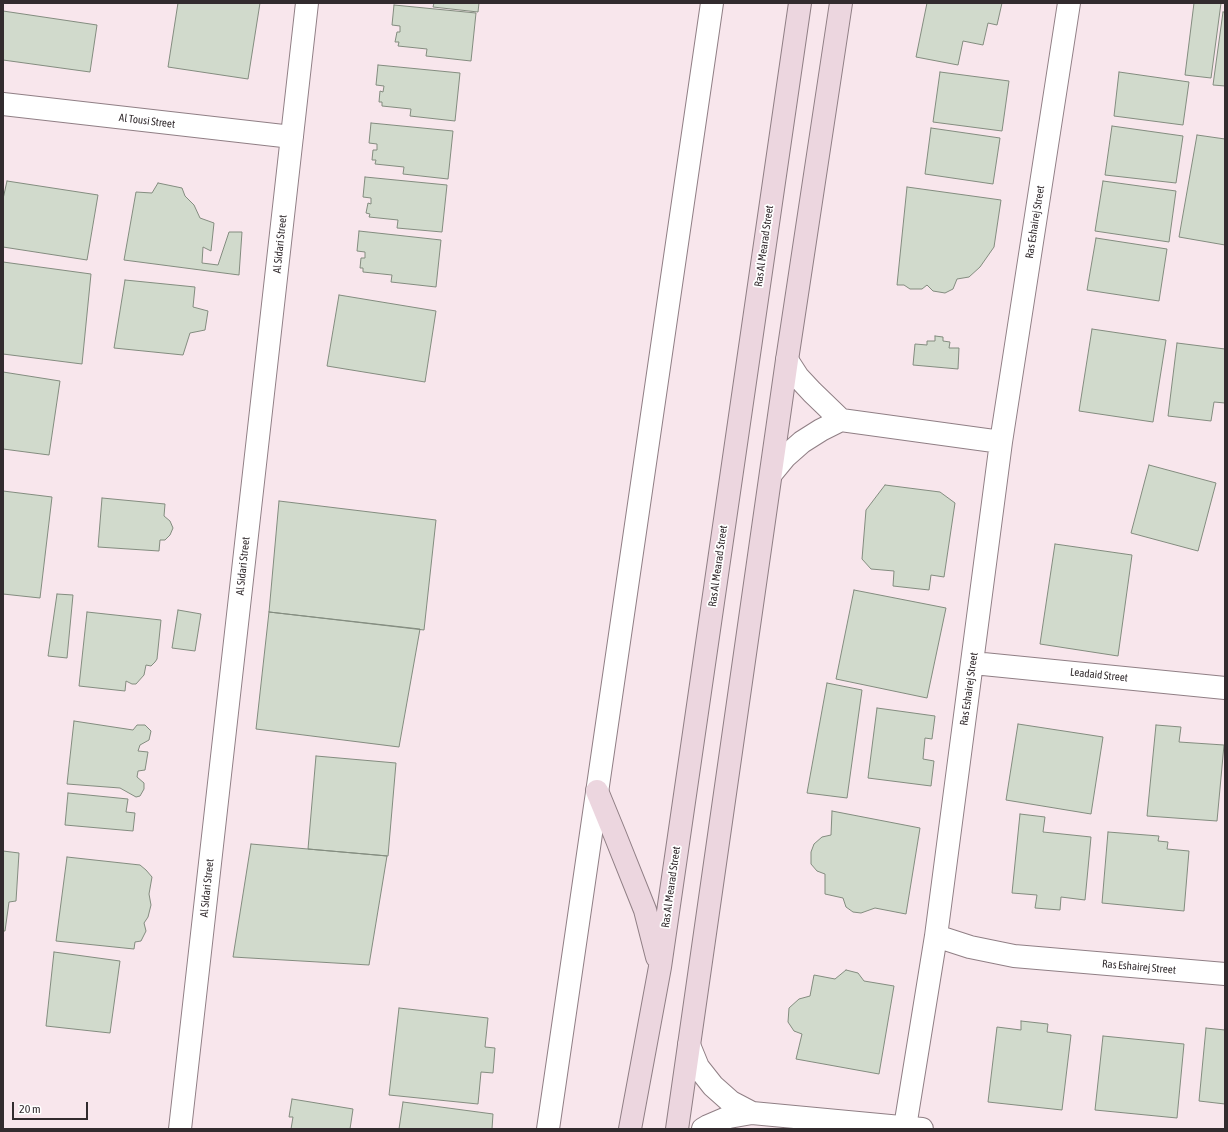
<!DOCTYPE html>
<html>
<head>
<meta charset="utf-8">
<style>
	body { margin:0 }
	#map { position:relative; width:1228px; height:1132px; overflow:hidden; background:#f8e6ec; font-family:"Asap Condensed",sans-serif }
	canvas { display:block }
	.frame { position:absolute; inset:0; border:4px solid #322b2e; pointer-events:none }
	.scale { position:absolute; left:12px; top:1102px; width:76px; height:18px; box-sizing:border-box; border:2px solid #322b2e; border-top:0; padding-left:5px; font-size:12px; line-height:14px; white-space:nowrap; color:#322b2e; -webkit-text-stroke:3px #fff; paint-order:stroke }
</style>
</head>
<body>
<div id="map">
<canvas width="1228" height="1132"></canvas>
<div class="frame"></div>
<div class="scale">20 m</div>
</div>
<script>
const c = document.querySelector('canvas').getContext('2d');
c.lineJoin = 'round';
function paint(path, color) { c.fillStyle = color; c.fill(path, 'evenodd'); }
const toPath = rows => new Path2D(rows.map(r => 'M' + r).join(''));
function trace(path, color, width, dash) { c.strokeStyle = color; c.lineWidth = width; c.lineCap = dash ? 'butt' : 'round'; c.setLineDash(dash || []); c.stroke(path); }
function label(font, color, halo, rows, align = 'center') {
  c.font = font + ' "Asap Condensed",sans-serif'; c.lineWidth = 3.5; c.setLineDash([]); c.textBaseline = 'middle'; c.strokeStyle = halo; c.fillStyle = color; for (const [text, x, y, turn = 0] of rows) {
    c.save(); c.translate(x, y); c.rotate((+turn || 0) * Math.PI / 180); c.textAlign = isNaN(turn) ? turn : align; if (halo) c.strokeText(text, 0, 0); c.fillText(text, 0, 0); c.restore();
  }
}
const building = toPath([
	[178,3,260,3,248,79,168,67,178,3],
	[434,3,479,3,478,12,433,7,434,3],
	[927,3,1002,3,997,25,988,23,983,45,963,41,958,65,916,57,927,3],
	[1194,3,1221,3,1211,78,1185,75,1194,3],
	[394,5,476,13,471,61,426,56,427,49,398,46,399,42,395,42,397,32,400,32,400,26,392,25,394,5],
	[3,11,97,25,90,72,3,60,3,11],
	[1223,12,1225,12,1225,86,1213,85,1223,12],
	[378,65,460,73,455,121,410,116,411,109,382,106,382,102,379,102,380,91,383,92,384,86,376,85,378,65],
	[940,72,1009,81,1002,131,933,122,940,72],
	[1119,72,1189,82,1183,125,1114,116,1119,72],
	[371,123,453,131,448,179,403,174,404,167,375,164,376,160,372,160,373,150,377,150,377,144,369,143,371,123],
	[1112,126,1183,136,1176,183,1105,175,1112,126],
	[931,128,1000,138,993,184,925,174,931,128],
	[1197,135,1225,139,1225,245,1179,237,1197,135],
	[365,177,447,185,442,232,397,228,398,220,369,217,370,214,366,213,368,203,371,204,371,198,363,197,365,177],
	[7,181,98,195,87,260,3,247,3,199,7,181],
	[1103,181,1176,191,1169,242,1095,231,1103,181],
	[158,183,182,188,185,196,194,205,200,218,214,223,211,251,203,247,202,263,218,265,229,232,242,232,239,275,124,260,136,192,152,193,158,183],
	[907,187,1001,200,994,247,980,267,969,277,957,279,953,289,945,293,933,291,927,285,922,289,910,289,904,285,897,285,907,187],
	[359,231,441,240,436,287,391,282,392,275,363,272,363,268,360,268,361,258,365,258,365,252,357,251,359,231],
	[1096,238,1167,249,1159,301,1087,290,1096,238],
	[3,262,91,274,82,364,3,354,3,262],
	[125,280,195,287,193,307,208,311,205,330,190,333,183,355,114,348,125,280],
	[339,295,436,311,425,382,327,366,339,295],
	[1092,329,1166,340,1153,422,1079,411,1092,329],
	[935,336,943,337,943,341,950,342,949,348,959,348,958,369,913,365,915,344,927,345,927,341,935,341,935,336],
	[1177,343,1225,349,1225,403,1214,402,1211,421,1168,416,1177,343],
	[3,372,60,381,49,455,3,449,3,372],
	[1149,465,1216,483,1198,551,1131,533,1149,465],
	[885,485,940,492,955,503,944,577,931,575,929,590,893,586,894,571,871,569,862,559,866,510,885,485],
	[3,491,52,497,40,598,3,594,3,491],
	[102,498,165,504,164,516,170,521,173,528,170,535,165,540,160,540,159,551,98,547,102,498],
	[279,501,436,520,424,630,269,612,279,501],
	[1055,544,1132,555,1118,656,1040,644,1055,544],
	[854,590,946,608,927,698,836,679,854,590],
	[57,594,73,595,67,658,48,656,57,594],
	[178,610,201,614,195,651,172,648,178,610],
	[87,612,161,620,157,659,155,662,151,666,146,665,144,675,136,684,132,684,126,681,125,691,79,686,87,612],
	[269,612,420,629,399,747,256,729,269,612],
	[827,683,862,690,847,798,807,793,827,683],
	[877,708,935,716,932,739,925,738,923,759,934,761,931,786,868,778,877,708],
	[74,721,133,730,137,725,145,725,151,731,149,740,140,745,138,751,148,752,145,770,138,771,137,777,144,783,144,789,140,796,136,797,120,788,67,784,74,721],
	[1018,724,1103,737,1091,814,1006,800,1018,724],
	[1156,725,1181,727,1179,742,1224,745,1217,821,1147,816,1156,725],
	[316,756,396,763,388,856,308,849,316,756],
	[68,793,128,799,126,812,135,813,133,831,65,825,68,793],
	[832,811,920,828,906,914,875,908,861,913,853,912,846,907,843,898,825,894,825,874,817,871,811,864,811,852,814,844,822,837,831,835,832,811],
	[1020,814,1045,817,1043,832,1091,837,1085,900,1061,897,1060,910,1035,908,1037,895,1012,893,1020,814],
	[1108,832,1159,836,1158,841,1168,842,1167,849,1189,851,1184,911,1102,903,1108,832],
	[251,844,387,856,369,965,233,957,251,844],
	[3,851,19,853,16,901,9,902,5,931,3,931,3,851],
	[67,857,140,865,146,870,152,877,149,894,151,905,148,917,144,923,146,931,141,941,135,942,134,949,56,941,67,857],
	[54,952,120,961,110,1033,46,1026,54,952],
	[846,970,858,973,864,981,894,986,879,1074,796,1059,802,1034,794,1031,788,1022,789,1008,799,999,810,996,814,975,835,979,846,970],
	[399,1008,488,1018,485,1047,495,1048,493,1073,481,1072,478,1104,389,1095,399,1008],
	[1021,1021,1048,1024,1047,1032,1071,1035,1062,1110,988,1102,997,1027,1021,1030,1021,1021],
	[1206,1028,1225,1030,1225,1104,1199,1101,1206,1028],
	[1103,1036,1184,1044,1177,1118,1095,1110,1103,1036],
	[292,1099,353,1109,350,1129,291,1129,293,1117,289,1117,292,1099],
	[403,1102,493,1114,492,1129,399,1129,403,1102]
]);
paint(building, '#d1dacc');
trace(building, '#838c7f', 1);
const street = toPath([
	[3,104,292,137],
	[787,360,798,377,812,392,841,420,1001,442],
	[771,474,785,457,802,442,821,430,841,420],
	[973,663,1225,688],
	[936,936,970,947,1014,956,1225,974],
	[689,1045,698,1067,713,1086,731,1102,752,1113],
	[905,1127,936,936,1001,442,1069,3],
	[180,1129,307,3],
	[548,1129,712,3],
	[703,1129,708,1126,729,1117,752,1113,922,1129]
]);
const secondary = toPath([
	[597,791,615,835,645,910,657,957],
	[630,1129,660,967,800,3],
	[677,1129,787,360,841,3]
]);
trace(street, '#907f85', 24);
trace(secondary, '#907f85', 24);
trace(street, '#fff', 22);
trace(secondary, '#ecd6df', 22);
label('11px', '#322b2e', '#fff', [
	["Al Tousi Street",147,121,7],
	["Ras Eshairej Street",1035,222,-81],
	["Al Sidari Street",280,244,-84],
	["Ras Al Mearad Street",764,246,-82],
	["Al Sidari Street",243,566,-84],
	["Ras Al Mearad Street",718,566,-82],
	["Leadaid Street",1099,675,6],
	["Ras Eshairej Street",969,689,-82],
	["Ras Al Mearad Street",671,887,-82],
	["Al Sidari Street",207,888,-84],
	["Ras Eshairej Street",1139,967,5]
]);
</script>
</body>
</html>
